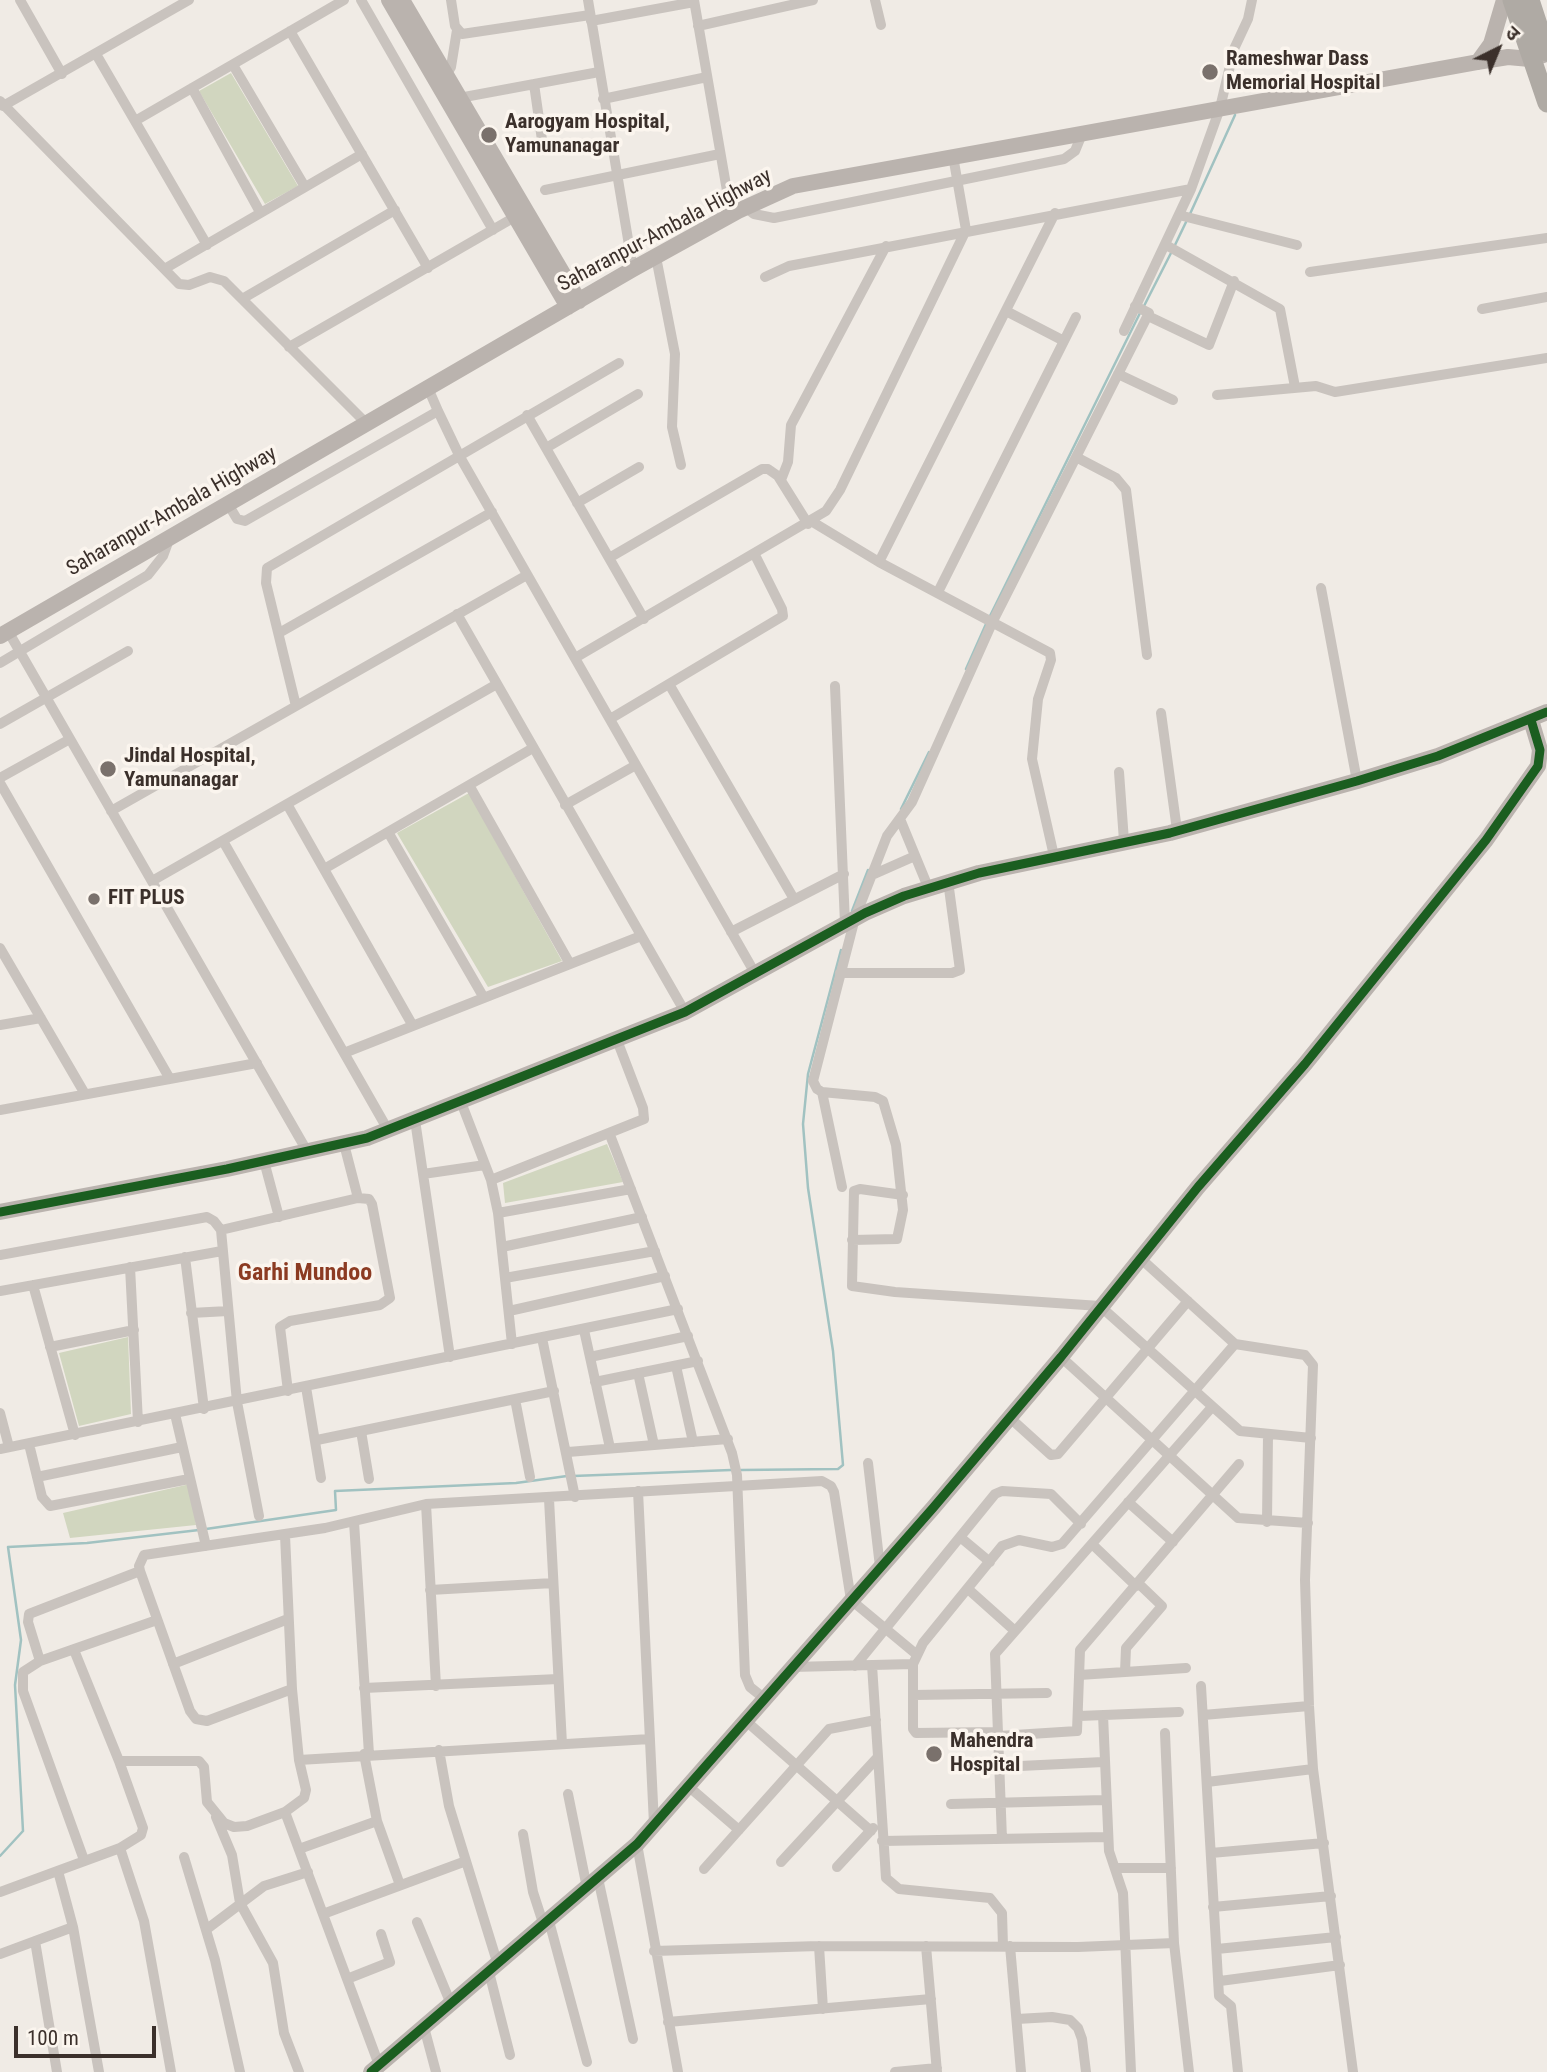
<!DOCTYPE html>
<html>
<head>
<meta charset="utf-8">
<style>
	body { margin:0 }
	#map { position:relative; width:1547px; height:2072px; overflow:hidden; background:#f0ebe5; font-family:"Roboto Condensed","Noto Sans Devanagari",sans-serif }
	canvas { display:block }
	.north { position:absolute; left:1463px; top:14px; width:70px; height:70px; -webkit-text-stroke:5px #fbf5ee; paint-order:stroke; rotate:43deg; font-size:19px; font-weight:700; line-height:28px; text-align:center; color:#3b302b }
	.north::after { content:''; display:block; margin:auto; width:24px; height:32px; background:#3b302b; clip-path:polygon(50% 0,100% 100%,50% 72%,0 100%) }
	.scale { position:absolute; left:14px; top:2026px; width:142px; height:32px; box-sizing:border-box; border:4px solid #3b302b; border-top:0; padding-left:9px; font-size:21px; line-height:24px; white-space:nowrap; color:#3b302b; -webkit-text-stroke:5px #fbf5ee; paint-order:stroke }
</style>
</head>
<body>
<div id="map">
<canvas width="1547" height="2072"></canvas>
<div class="north">उ</div>
<div class="scale">100 m</div>
</div>
<script>
const c = document.querySelector('canvas').getContext('2d');
c.lineJoin = 'round';
function paint(path, color) { c.fillStyle = color; c.fill(path, 'evenodd'); }
const toPath = rows => new Path2D(rows.map(r => 'M' + r).join(''));
function trace(path, color, width, dash) { c.strokeStyle = color; c.lineWidth = width; c.lineCap = dash ? 'butt' : 'round'; c.setLineDash(dash || []); c.stroke(path); }
function label(font, color, halo, rows, align = 'center') {
  c.font = font + ' "Roboto Condensed",sans-serif'; c.lineWidth = 7; c.setLineDash([]); c.textBaseline = 'middle'; c.strokeStyle = halo; c.fillStyle = color; for (const [text, x, y, turn = 0] of rows) {
    c.save(); c.translate(x, y); c.rotate((+turn || 0) * Math.PI / 180); c.textAlign = isNaN(turn) ? turn : align; if (halo) c.strokeText(text, 0, 0); c.fillText(text, 0, 0); c.restore();
  }
}
paint(toPath([
	[231,73,298,186,265,204,199,91],
	[469,793,562,961,488,987,397,833],
	[607,1144,623,1182,505,1203,503,1183],
	[128,1337,131,1414,79,1426,59,1353],
	[190,1484,196,1525,70,1538,63,1513]
]), '#d1d6bf');
trace(toPath([
	[1190,214,1235,115],
	[1175,245,1187,220],
	[1143,308,1172,251],
	[989,618,1140,313],
	[966,669,986,624],
	[901,809,929,752],
	[852,911,868,870],
	[741,1470,838,1469,843,1465,833,1351,808,1188,803,1124,808,1074,841,950],
	[573,1476,731,1470],
	[206,1529,336,1510,335,1491,516,1483,567,1476],
	[0,1856,23,1831,15,1685,21,1640,8,1547,87,1543,199,1530]
]), '#a1c2c1', 2.5);
trace(toPath([
	[20,0,62,74],
	[361,0,493,230],
	[451,0,455,26,462,34,590,15],
	[588,0,633,269],
	[694,0,731,214],
	[875,0,881,25],
	[591,21,694,2],
	[698,26,813,0],
	[290,31,428,268],
	[96,54,207,245],
	[233,65,305,187],
	[446,75,451,67,457,30],
	[534,84,543,147],
	[192,88,260,212],
	[459,98,599,72],
	[603,99,707,77],
	[0,101,179,284,189,285,210,277,224,281,367,424],
	[3,106,189,0],
	[135,121,344,0],
	[545,190,720,154],
	[745,207,754,214,774,218,1064,159,1075,151,1082,134],
	[1179,215,1297,245],
	[1166,245,1280,309,1295,387],
	[656,257,675,354,672,427,681,465],
	[166,268,362,154],
	[1310,272,1547,238],
	[765,277,789,266,1191,189],
	[242,299,395,210],
	[1482,309,1547,297],
	[1006,311,1064,341],
	[1148,316,1209,345,1234,281],
	[1124,331,1191,189,1220,108,1234,49,1248,19,1252,0],
	[289,347,520,214],
	[1118,374,1173,400],
	[1217,395,1316,386,1335,392,1547,358],
	[438,411,460,457,756,975],
	[527,415,644,619],
	[546,448,638,394],
	[1076,457,1116,478,1126,490,1147,655],
	[781,480,788,462,791,425,886,246],
	[577,503,639,467],
	[228,504,237,519,245,521,438,411,428,388],
	[811,521,879,562,1050,653,1051,660,1038,699,1032,759,1054,856],
	[609,558,762,469,768,469,778,476,808,524],
	[879,562,1055,213],
	[1321,588,1357,781],
	[938,592,1076,317],
	[457,614,685,1012],
	[8,631,307,1151],
	[279,633,492,512],
	[575,658,826,511,840,490,966,230,953,156],
	[0,663,148,575,163,556,170,537],
	[669,684,794,899],
	[835,686,845,924],
	[296,706,266,583,267,568,619,363],
	[1161,713,1177,830],
	[610,719,783,616,782,609,755,555],
	[0,724,128,651],
	[1119,772,1124,841],
	[0,778,70,739],
	[0,783,170,1079],
	[469,785,570,964],
	[287,804,413,1026],
	[565,805,636,765],
	[111,811,527,575],
	[900,819,928,887],
	[388,832,484,998],
	[223,841,388,1130],
	[324,869,533,748],
	[872,875,915,856],
	[152,881,497,684],
	[731,932,844,874],
	[0,948,85,1094],
	[840,973,952,973,960,970,948,881],
	[0,1025,41,1018],
	[344,1053,641,936],
	[822,1092,842,1187],
	[461,1102,491,1180,498,1213,512,1344],
	[0,1110,257,1063],
	[415,1120,450,1357],
	[610,1135,732,1453,737,1475,745,1675,750,1687,765,1699],
	[344,1144,358,1198],
	[264,1161,279,1217],
	[423,1174,485,1165],
	[491,1180,644,1119,643,1108,617,1040],
	[903,1195,860,1189,854,1191,852,1286,895,1292,1100,1306,1240,1431,1311,1438],
	[498,1213,631,1189],
	[221,1230,358,1198,369,1199,372,1204,390,1298,380,1305,290,1321,280,1327,288,1391],
	[852,1240,897,1239,903,1210,896,1145,883,1101,875,1097,822,1092,817,1089,813,1081,855,918,887,836,912,802,993,621,1149,313,1135,306],
	[502,1247,642,1217],
	[0,1255,207,1217,214,1221,221,1230,237,1402,259,1516],
	[185,1257,204,1409],
	[1139,1257,1235,1344,1305,1355,1313,1365,1305,1580,1309,1706,1313,1769,1353,2072],
	[130,1267,138,1422],
	[505,1278,655,1251],
	[33,1285,75,1435],
	[0,1291,222,1251],
	[509,1311,665,1276],
	[191,1313,228,1311],
	[584,1330,610,1448],
	[542,1338,575,1497],
	[50,1347,134,1330],
	[590,1357,688,1336],
	[1061,1357,1238,1518,1308,1523],
	[676,1366,693,1442],
	[638,1373,654,1445],
	[595,1382,698,1361],
	[306,1387,321,1478],
	[515,1399,530,1477],
	[0,1413,9,1447],
	[175,1414,206,1546],
	[1009,1417,1051,1455,1058,1454,1188,1301],
	[361,1431,369,1479],
	[317,1440,554,1391],
	[29,1444,42,1497,50,1506,189,1479],
	[0,1449,678,1309],
	[568,1452,728,1439],
	[868,1463,880,1567],
	[37,1477,182,1447],
	[638,1491,654,1824],
	[549,1499,562,1744],
	[1128,1502,1173,1542],
	[426,1504,436,1686],
	[354,1522,369,1754],
	[1267,1522,1268,1435],
	[960,1537,990,1562],
	[1092,1544,1136,1586],
	[968,1589,1015,1631],
	[430,1590,553,1583],
	[40,1661,28,1622,29,1614,140,1571],
	[173,1664,288,1619],
	[872,1665,886,1878,899,1889,990,1898,1002,1913,1003,1946],
	[855,1666,995,1494,1002,1491,1051,1494,1081,1524],
	[792,1667,913,1664],
	[1125,1672,1126,1648,1162,1606,1138,1583],
	[1079,1675,1186,1668],
	[1201,1686,1219,1996,1231,2006,1238,2072],
	[364,1688,558,1679],
	[292,1689,207,1721,196,1719,190,1711,140,1571,139,1566,144,1555,325,1528,426,1504,822,1481,831,1486,834,1492,851,1600,916,1654],
	[913,1695,1047,1693],
	[1103,1715,1109,1851,1123,1893,1131,2072],
	[1203,1715,1309,1706],
	[1079,1716,1179,1712],
	[746,1721,871,1831],
	[998,1732,916,1733,913,1729,913,1664,923,1643,1002,1546,1019,1540,1052,1547,1062,1544,1235,1344],
	[1165,1733,1174,1943,1189,2072],
	[999,1736,1077,1731,1080,1650,1239,1464],
	[439,1750,449,1806,498,1965],
	[364,1754,377,1821,400,1885],
	[299,1760,650,1739],
	[119,1761,199,1761,204,1767,207,1802,224,1823,234,1827,247,1826,285,1812,304,1798,306,1790,299,1760,292,1689,285,1535],
	[958,1769,1103,1762],
	[1207,1782,1313,1769],
	[688,1786,739,1830],
	[568,1794,587,1888],
	[951,1804,1104,1800],
	[285,1812,379,2065],
	[216,1817,232,1855,240,1903,273,1963,284,2033,299,2072],
	[523,1834,533,1892,544,1926],
	[1002,1839,995,1654,1212,1407],
	[882,1841,1107,1837],
	[637,1844,678,2072],
	[120,1848,144,1921,171,2072],
	[299,1849,377,1821],
	[1211,1853,1324,1843],
	[184,1857,215,1960,240,2072],
	[84,1860,23,1691,23,1672,40,1661,157,1620],
	[781,1862,878,1757],
	[837,1867,873,1828],
	[1116,1868,1171,1868],
	[704,1869,829,1729,876,1720],
	[58,1871,73,1927,99,2072],
	[598,1878,633,2039],
	[0,1892,120,1848,141,1835,143,1828,119,1761,74,1650],
	[1213,1907,1331,1896],
	[323,1914,466,1861],
	[549,1921,587,2062],
	[417,1922,451,2004],
	[207,1929,264,1886,308,1872],
	[35,1941,57,2072],
	[819,1946,823,2009],
	[926,1946,937,2072],
	[1010,1946,1021,2072],
	[1217,1949,1336,1937],
	[654,1951,819,1946,1078,1947,1174,1943],
	[0,1954,73,1927],
	[489,1972,510,2055],
	[347,1979,390,1962,381,1934],
	[1220,1981,1340,1965],
	[1017,2019,1052,2017,1070,2020,1078,2028,1082,2039,1086,2072],
	[668,2022,931,1999],
	[424,2027,436,2072],
	[895,2072,937,2068]
]), '#c9c3be', 10);
trace(toPath([
	[389,0,568,307],
	[402,0,579,301],
	[1478,62,1491,44,1504,0],
	[0,636,633,269,738,211,793,186,1478,62,1508,57,1530,59,1543,55],
	[0,1212,227,1169,367,1138,685,1012,865,913,904,896,979,873,1170,833,1357,781,1438,756,1547,712],
	[371,2072,637,1844,933,1508,1061,1357,1198,1187,1305,1064,1486,840,1538,766,1540,750,1531,720]
]), '#bab3ae', 16);
trace(toPath([
	[1512,0,1547,103],
	[1530,0,1547,52]
]), '#afaaa4', 19);
trace(toPath([
	[0,1212,227,1169,367,1138,685,1012,865,913,904,896,979,873,1170,833,1357,781,1438,756,1547,712],
	[371,2072,637,1844,933,1508,1061,1357,1198,1187,1305,1064,1486,840,1538,766,1540,750,1531,720]
]), '#1b5e20', 9);
for (const [x, y, r, color] of [
	[1210,72,9,"#7a716c"],
	[489,135,9,"#7a716c"],
	[108,769,9,"#7a716c"],
	[94,899,7,"#7a716c"],
	[934,1754,9,"#7a716c"]
]) { const dot = new Path2D(); dot.arc(x, y, r, 0, 2 * Math.PI); c.fillStyle = color; c.fill(dot); trace(dot, '#fbf5ee', 2.5); }
label('bold 21px', '#3b302b', '#fbf5ee', [
	["Rameshwar Dass",1226,60],
	["Memorial Hospital",1226,84],
	["Aarogyam Hospital,",505,123],
	["Yamunanagar",505,147],
	["Jindal Hospital,",124,757],
	["Yamunanagar",124,781],
	["FIT PLUS",108,899],
	["Mahendra",950,1742],
	["Hospital",950,1766]
], 'left');
label('21px', '#3b302b', '#fbf5ee', [
	["Saharanpur-Ambala Highway",665,231,-28],
	["Saharanpur-Ambala Highway",172,512,-30]
]);
label('bold 24px', '#8c3b22', '#fbf5ee', [
	["Garhi Mundoo",305,1274]
]);
</script>
</body>
</html>
